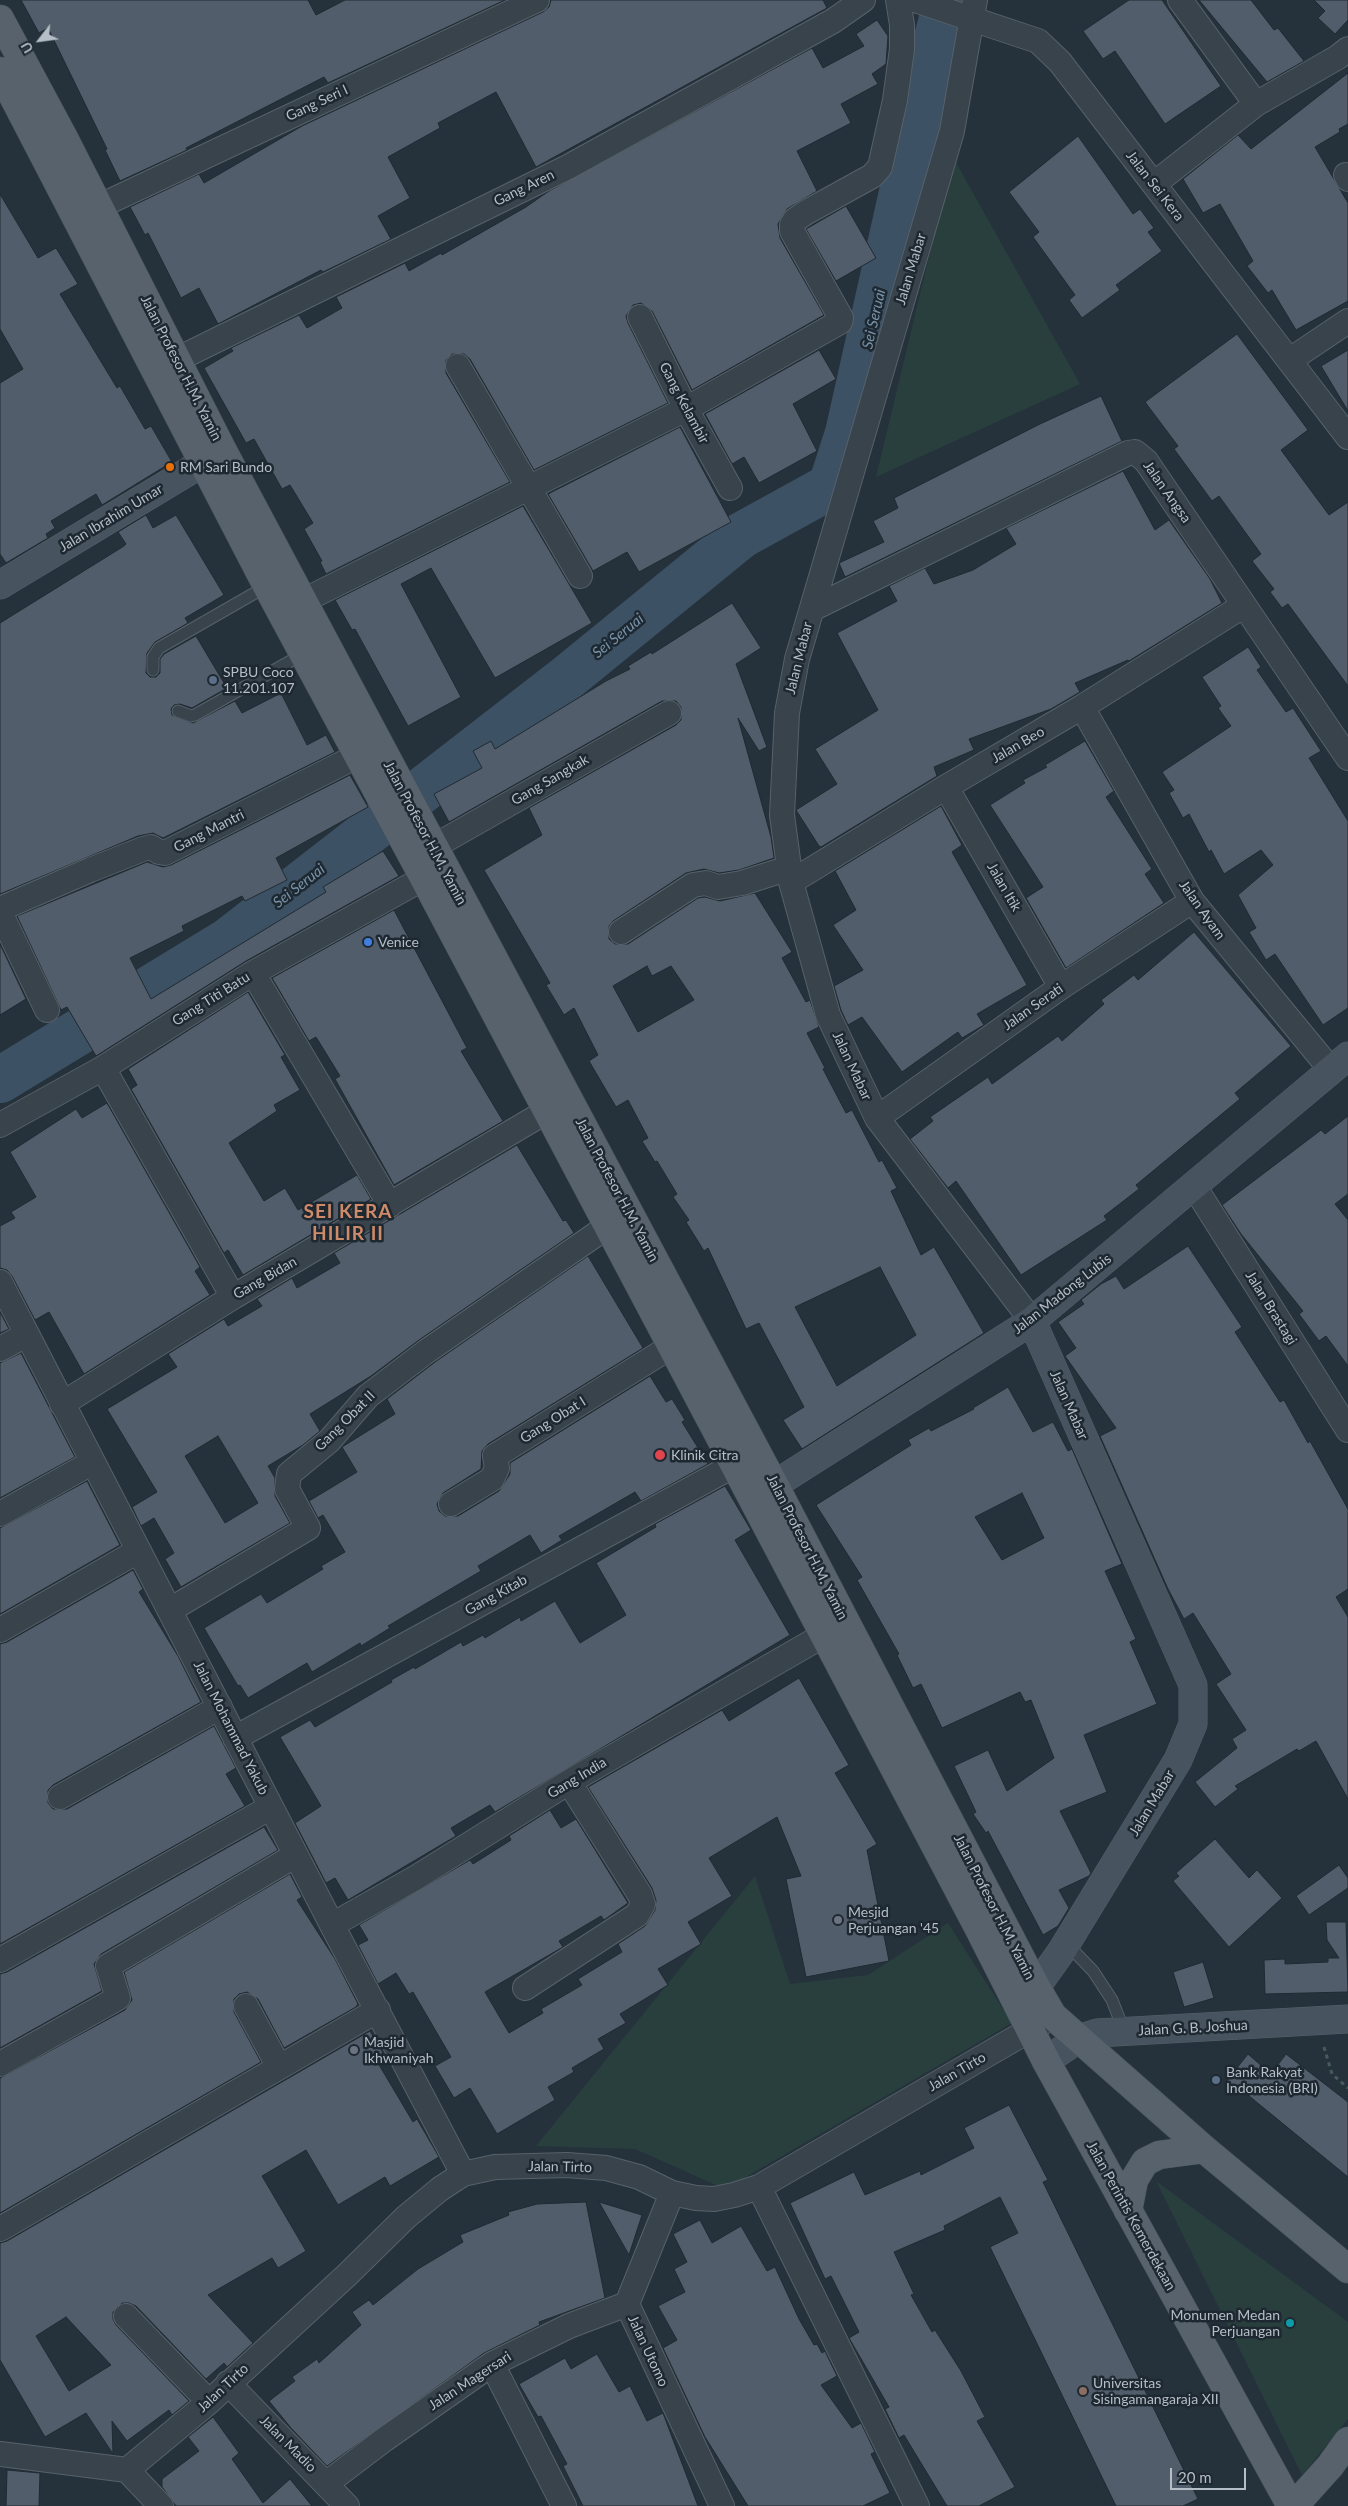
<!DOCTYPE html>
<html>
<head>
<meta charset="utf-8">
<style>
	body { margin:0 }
	#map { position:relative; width:1348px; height:2506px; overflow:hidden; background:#25323c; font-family:Lato,sans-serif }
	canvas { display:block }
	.north { position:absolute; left:15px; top:15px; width:50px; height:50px; -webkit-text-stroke:4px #1e2831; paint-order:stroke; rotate:240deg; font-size:14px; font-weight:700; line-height:20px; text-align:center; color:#b5bec7 }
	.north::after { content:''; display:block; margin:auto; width:18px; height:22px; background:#b5bec7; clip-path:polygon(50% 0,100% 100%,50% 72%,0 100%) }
	.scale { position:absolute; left:1170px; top:2468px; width:76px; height:22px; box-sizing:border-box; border:2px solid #b5bec7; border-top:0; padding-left:6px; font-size:15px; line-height:18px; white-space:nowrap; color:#b5bec7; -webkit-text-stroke:4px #1e2831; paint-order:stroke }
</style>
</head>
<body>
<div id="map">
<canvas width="1348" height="2506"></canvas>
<div class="north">U</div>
<div class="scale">20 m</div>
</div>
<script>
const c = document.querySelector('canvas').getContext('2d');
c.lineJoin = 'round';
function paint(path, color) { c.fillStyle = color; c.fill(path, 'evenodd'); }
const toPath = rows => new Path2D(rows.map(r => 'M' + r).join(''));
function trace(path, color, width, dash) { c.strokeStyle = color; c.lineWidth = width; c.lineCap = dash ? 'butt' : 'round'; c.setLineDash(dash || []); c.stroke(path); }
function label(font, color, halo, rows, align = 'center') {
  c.font = font + ' Lato,sans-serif'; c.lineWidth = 5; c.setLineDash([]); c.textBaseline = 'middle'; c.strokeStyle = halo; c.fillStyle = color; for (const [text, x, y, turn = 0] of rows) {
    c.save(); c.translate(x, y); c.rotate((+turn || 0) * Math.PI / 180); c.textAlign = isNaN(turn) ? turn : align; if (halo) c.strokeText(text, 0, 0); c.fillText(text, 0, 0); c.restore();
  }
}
paint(toPath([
	[953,157,1080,384,876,477],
	[755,1876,790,1984,868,1975,948,1923,1012,2023,725,2189,635,2149,536,2146],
	[1156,2181,1348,2322,1348,2419,1302,2475]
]), '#283f3e');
trace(toPath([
	[0,1080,228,941,563,681,742,535,831,486,848,433,935,45,947,0]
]), '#3c5164', 46);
const building = toPath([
	[21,0,308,0,316,15,345,0,505,0,328,83,324,77,186,148,187,150,120,181,105,150,107,149,48,28,39,33,21,0],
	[551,0,823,0,827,8,536,167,496,92,438,123,440,128,388,157,410,198,378,216,391,239,323,272,321,270,218,324,199,288,181,298,148,233,145,235,130,207,199,174,204,183,302,126,543,12,549,7,551,0],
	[1129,0,1162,0,1221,86,1165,124,1115,51,1103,59,1083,31,1129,0],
	[1199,0,1251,0,1274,30,1278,28,1304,61,1267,82,1199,0],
	[1314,0,1348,0,1348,20,1335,34,1318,18,1325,11,1314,0],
	[877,20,888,36,886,64,872,74,878,84,841,104,851,123,797,151,817,191,787,209,778,224,780,238,824,315,692,390,652,311,641,303,633,305,626,316,628,323,668,403,534,470,470,359,464,354,452,354,446,360,446,373,510,482,326,574,320,562,322,561,304,529,313,523,290,485,282,489,254,439,246,443,204,368,233,351,231,348,299,315,307,328,342,308,336,297,405,263,409,271,441,253,442,255,526,207,549,191,812,48,823,68,864,46,856,34,877,20],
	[1348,73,1348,124,1339,129,1340,132,1315,147,1348,203,1348,301,1296,330,1272,290,1268,293,1247,266,1253,261,1220,204,1203,213,1183,179,1238,135,1251,149,1348,73],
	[1078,136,1133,214,1140,209,1154,228,1148,232,1162,251,1116,285,1120,290,1082,318,1069,300,1075,295,1033,237,1039,232,1009,192,1078,136],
	[0,194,38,258,56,248,78,284,60,294,117,388,120,386,145,429,151,426,172,462,102,505,96,494,51,521,55,528,46,534,48,538,6,563,0,554,0,383,23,369,0,329,0,194],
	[846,206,876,258,836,281,806,229,846,206],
	[1237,334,1308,430,1281,450,1329,515,1348,502,1348,686,1288,604,1282,608,1270,592,1274,589,1252,561,1261,554,1219,496,1212,501,1174,449,1178,446,1145,402,1237,334],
	[819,350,836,379,793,404,817,451,759,483,744,457,732,464,705,414,819,350],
	[1348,350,1348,411,1321,366,1348,350],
	[1101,396,1122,441,845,577,839,563,884,542,873,521,898,508,894,498,1040,424,1101,396],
	[680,427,731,522,639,572,627,552,593,571,548,494,680,427],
	[1123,471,1155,530,1169,520,1210,579,1222,603,1129,661,1128,660,1075,683,1080,692,1051,709,969,739,974,750,934,767,937,776,821,847,819,846,796,810,837,784,815,749,878,710,837,633,897,601,889,586,925,568,934,584,973,570,1016,544,1006,528,1123,471],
	[523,506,592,623,495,678,431,568,401,584,461,697,408,726,355,629,352,630,335,600,523,506],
	[146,515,153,528,176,515,224,595,185,618,188,623,155,642,147,653,146,673,150,677,156,677,160,673,160,659,164,654,196,636,227,688,192,708,180,704,174,705,171,709,172,715,193,723,235,701,242,713,281,693,307,745,326,735,335,752,163,838,153,833,138,836,0,894,0,623,124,546,126,544,118,532,146,515],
	[732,603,761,648,736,664,767,747,759,751,738,718,771,837,774,858,739,870,719,873,704,869,686,873,613,921,609,926,609,939,615,944,628,944,698,898,705,897,720,901,755,893,792,952,782,958,806,1002,810,1000,819,1027,807,1033,825,1068,823,1069,846,1113,852,1110,879,1162,882,1160,897,1188,891,1191,921,1255,934,1247,984,1333,802,1449,783,1420,804,1407,759,1323,746,1329,708,1248,704,1251,686,1222,689,1220,673,1197,677,1194,657,1161,655,1162,642,1141,648,1138,628,1100,616,1107,589,1061,598,1055,574,1008,564,1015,546,985,550,983,484,870,542,835,529,808,676,725,681,720,681,707,676,701,662,701,449,822,434,794,482,768,473,751,491,741,495,749,606,681,630,669,628,666,651,652,652,654,732,603],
	[647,966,652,976,671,966,694,1000,638,1032,613,986,647,966],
	[880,1267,916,1335,837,1386,795,1307,880,1267],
	[1248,647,1261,667,1257,670,1286,712,1293,708,1321,751,1309,758,1348,821,1348,1008,1323,1025,1275,954,1266,960,1249,932,1256,928,1238,895,1273,865,1261,850,1224,874,1211,850,1209,852,1189,814,1183,818,1169,793,1174,790,1162,772,1231,726,1218,708,1221,706,1202,677,1248,647],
	[1085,741,1114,791,1106,797,1152,869,1145,874,1164,903,1066,968,1026,898,1043,887,990,805,1025,783,1023,780,1047,767,1045,765,1085,741],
	[350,775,368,807,276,858,287,880,245,901,242,896,182,926,184,931,130,958,151,999,326,892,323,887,383,851,399,876,246,961,96,1056,67,1007,61,1010,17,916,147,862,163,867,171,865,350,775],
	[941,806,962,845,952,852,1027,985,977,1014,984,1025,962,1038,958,1032,902,1072,862,1017,848,1025,841,1010,834,986,863,970,833,925,856,910,835,871,941,806],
	[394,910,467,1048,461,1051,503,1121,394,1185,335,1079,340,1076,316,1037,309,1041,272,978,394,910],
	[1194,932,1291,1046,1235,1093,1240,1099,1136,1185,1139,1189,1104,1216,1107,1220,1021,1275,956,1181,948,1188,910,1139,933,1121,930,1117,988,1077,992,1084,1058,1036,1062,1041,1104,1004,1101,1000,1134,975,1138,980,1194,932],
	[0,944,26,999,0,1015,0,944],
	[248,992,285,1055,281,1057,300,1090,274,1105,277,1111,229,1143,264,1201,285,1188,298,1210,357,1175,371,1199,243,1275,228,1250,224,1253,131,1089,137,1085,128,1069,248,992],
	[107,1103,200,1267,195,1271,210,1295,84,1374,49,1312,35,1320,12,1276,7,1270,0,1268,0,1226,15,1218,11,1212,36,1197,10,1152,76,1109,82,1118,107,1103],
	[1348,1116,1348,1194,1335,1204,1348,1220,1348,1366,1326,1336,1319,1341,1299,1314,1303,1311,1241,1234,1222,1205,1321,1130,1325,1134,1348,1116],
	[517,1145,563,1221,566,1220,574,1233,419,1340,371,1376,310,1414,320,1431,303,1445,268,1466,275,1478,275,1496,290,1523,181,1587,165,1559,174,1553,154,1518,141,1526,132,1507,157,1492,107,1409,177,1367,168,1354,224,1319,228,1326,262,1306,257,1299,292,1278,297,1288,340,1263,334,1253,517,1145],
	[218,1436,258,1503,225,1523,185,1456,218,1436],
	[1188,1246,1242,1327,1235,1332,1280,1402,1284,1400,1308,1443,1310,1441,1348,1509,1348,1589,1336,1597,1348,1617,1348,1799,1316,1741,1299,1751,1297,1749,1235,1786,1238,1789,1215,1807,1195,1782,1237,1748,1232,1739,1246,1730,1216,1684,1231,1674,1193,1613,1184,1619,1168,1589,1100,1436,1116,1428,1065,1356,1076,1348,1058,1322,1084,1304,1081,1300,1101,1284,1116,1276,1124,1289,1188,1246],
	[588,1256,643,1348,488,1444,482,1451,481,1469,443,1493,437,1504,439,1511,445,1516,458,1516,499,1491,510,1474,510,1463,650,1376,666,1402,672,1399,685,1420,682,1422,708,1464,641,1501,635,1492,559,1536,562,1540,541,1553,530,1535,478,1566,481,1571,388,1626,390,1628,361,1646,360,1643,312,1672,307,1663,248,1698,240,1685,238,1686,204,1628,261,1594,267,1603,323,1569,321,1566,345,1552,323,1515,318,1518,309,1501,357,1472,342,1447,395,1414,387,1399,435,1362,588,1256],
	[0,1312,9,1329,0,1333,0,1312],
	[21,1353,75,1457,0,1498,0,1363,21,1353],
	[1008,1387,1033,1432,1053,1422,1068,1451,1072,1449,1122,1564,1105,1571,1136,1639,1130,1642,1157,1704,1084,1735,1107,1792,1060,1811,1091,1873,1089,1876,1059,1890,1069,1908,1058,1926,1043,1935,988,1831,986,1833,973,1814,976,1812,954,1766,988,1750,1007,1791,1054,1758,1031,1700,1025,1702,1020,1692,942,1728,921,1684,913,1688,897,1655,899,1654,857,1580,862,1577,816,1505,911,1445,908,1440,929,1428,931,1431,974,1409,973,1408,1008,1387],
	[1022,1493,1044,1538,1002,1560,975,1517,1022,1493],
	[87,1481,120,1545,0,1614,0,1528,87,1481],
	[725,1486,751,1530,735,1540,790,1635,495,1812,490,1805,451,1828,456,1836,348,1900,335,1878,326,1883,295,1823,321,1806,280,1737,310,1720,315,1727,392,1682,391,1680,414,1667,415,1669,461,1642,463,1646,483,1635,485,1638,520,1617,521,1621,555,1601,580,1643,626,1615,596,1563,656,1527,655,1524,725,1486],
	[133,1570,143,1589,139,1592,178,1656,201,1702,53,1785,48,1790,48,1803,53,1809,67,1809,214,1726,236,1768,226,1774,245,1806,0,1944,0,1644,7,1642,133,1570],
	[799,1678,849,1765,835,1773,877,1844,867,1850,889,1961,806,1977,786,1879,801,1876,777,1817,709,1858,732,1896,688,1922,701,1944,658,1969,668,1985,620,2014,626,2023,598,2039,604,2049,572,2068,574,2072,548,2087,555,2100,497,2134,470,2088,454,2098,435,2066,451,2057,413,1992,409,1994,396,1973,378,1984,358,1945,368,1940,359,1925,470,1860,473,1864,511,1840,509,1836,550,1810,561,1828,576,1819,628,1903,604,1920,601,1916,559,1941,563,1947,485,1992,509,2033,543,2013,541,2009,582,1985,578,1979,622,1952,618,1944,645,1926,655,1910,656,1900,652,1888,588,1787,722,1710,729,1721,799,1678],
	[264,1827,278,1850,101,1954,94,1964,102,1991,0,2048,0,1974,7,1972,264,1827],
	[1215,1839,1249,1878,1257,1870,1282,1898,1229,1947,1173,1881,1179,1876,1176,1873,1215,1839],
	[1339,1865,1348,1878,1348,1888,1309,1915,1296,1896,1339,1865],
	[290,1874,302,1897,297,1900,335,1959,358,2004,356,2007,284,2048,258,1999,247,1992,239,1994,234,1999,234,2012,261,2062,0,2213,0,2078,125,2010,132,2000,124,1972,290,1874],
	[1326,1922,1346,1922,1348,1992,1265,1994,1264,1960,1285,1959,1285,1964,1328,1962,1328,1958,1339,1958,1327,1940,1326,1922],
	[1203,1962,1214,1998,1184,2007,1173,1972,1203,1962],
	[370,2031,383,2053,375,2058,413,2122,417,2119,439,2157,390,2186,385,2177,338,2205,306,2150,262,2176,306,2251,278,2268,272,2258,208,2295,253,2343,227,2367,224,2363,206,2379,136,2306,129,2303,122,2303,113,2312,113,2319,116,2325,189,2401,172,2415,169,2410,127,2441,112,2421,113,2454,86,2413,45,2437,0,2360,0,2243,7,2241,370,2031],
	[66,2317,111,2365,69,2391,36,2336,66,2317],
	[1248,2054,1271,2074,1286,2054,1348,2102,1348,2177,1243,2091,1239,2095,1225,2083,1248,2054],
	[1009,2105,1048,2180,1043,2182,1198,2499,1183,2506,1116,2506,990,2247,1018,2233,1000,2197,944,2226,945,2230,894,2252,914,2294,911,2295,932,2332,935,2330,961,2371,985,2417,977,2421,1015,2487,979,2506,947,2506,904,2435,899,2438,885,2409,889,2407,849,2338,859,2332,831,2276,825,2279,790,2203,854,2172,865,2195,920,2171,921,2175,974,2148,964,2128,1009,2105],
	[586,2202,605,2298,539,2322,540,2325,484,2353,327,2466,291,2428,269,2401,295,2381,292,2377,317,2359,319,2363,361,2325,352,2312,369,2300,373,2305,418,2269,463,2242,460,2235,509,2215,508,2212,537,2204,586,2202],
	[599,2202,642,2215,629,2255,599,2202],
	[700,2220,712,2243,741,2226,767,2271,775,2267,799,2319,814,2345,817,2344,822,2353,825,2351,837,2376,821,2385,852,2428,861,2423,875,2452,871,2454,890,2493,863,2506,748,2506,705,2437,663,2348,677,2340,658,2306,685,2292,674,2269,687,2262,673,2234,700,2220],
	[597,2354,619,2392,630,2386,647,2421,663,2413,698,2506,583,2506,563,2466,567,2464,541,2416,538,2417,519,2384,565,2358,571,2369,597,2354],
	[213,2417,239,2453,232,2459,263,2503,290,2479,312,2506,176,2506,162,2487,162,2479,199,2451,188,2437,213,2417],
	[7,2470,40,2473,39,2506,6,2506,7,2470]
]);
paint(building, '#515d6a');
trace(building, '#202a33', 1);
const lane = toPath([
	[153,670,153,657,159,648,267,586],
	[178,711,191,716,195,715,303,654],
	[1067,1944,1093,1971,1112,2000,1124,2031]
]);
const street = toPath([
	[915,0,1038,41,1060,62,1348,437],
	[975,0,952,131,797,659,787,713,782,815,791,882,828,1015,877,1118,1032,1321],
	[1180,0,1256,104,1338,57,1348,49],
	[1346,175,1348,179],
	[1154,184,1256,104],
	[98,207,537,0],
	[640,317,686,409,730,488],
	[176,360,568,167,833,21,863,0],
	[1290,360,1348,321],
	[458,366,580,576],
	[303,601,686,409,840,322,841,318,792,231,792,225,795,220,805,213,872,176,880,167,895,100,902,49,902,25,898,0],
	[812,609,1128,453,1135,452,1146,461,1348,758],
	[1082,707,1192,901,1331,1070],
	[946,787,1061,987],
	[433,847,669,713],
	[791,882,946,787,1082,707,1243,606],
	[0,909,90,870,143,849,151,847,159,852,165,853,359,755],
	[0,912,47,1010],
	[621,932,693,885,706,883,718,887,742,883,789,868],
	[253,973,390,1205],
	[103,1068,233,1297],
	[877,1118,1061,987,1192,901],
	[0,1125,103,1068,253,973,424,878],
	[1194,1186,1348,1430],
	[0,1282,332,1925,463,2174],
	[0,1349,26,1335],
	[62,1404,233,1297,547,1111],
	[451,1504,492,1479,497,1468,495,1456,672,1346],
	[0,1514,93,1462],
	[170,1610,308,1528,287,1489,289,1474,329,1441,368,1396,427,1351,608,1226],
	[0,1630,138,1551],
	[235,1738,751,1456],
	[60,1797,220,1707],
	[332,1925,417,1877,569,1782,824,1635],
	[0,1960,271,1807],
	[525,1988,637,1915,643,1904,640,1895,569,1782],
	[246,2006,279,2067],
	[0,2064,118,1998,108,1966,296,1855],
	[759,2187,917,2506],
	[672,2193,627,2304,722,2506],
	[0,2229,378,2010],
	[126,2316,209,2402],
	[492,2364,564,2506],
	[228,2383,347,2506],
	[0,2454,127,2470,161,2506],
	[127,2470,209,2402,347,2275,406,2217,440,2189,463,2174,495,2167,567,2165,606,2168,639,2177,672,2193,696,2198,714,2199,734,2195,759,2187,1045,2021],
	[327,2483,385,2439,492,2364,569,2326,627,2304]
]);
const secondary = toPath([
	[0,585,204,462],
	[755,1497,1032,1321,1348,1056],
	[1019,2001,1036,1987,1061,1952,1178,1760,1193,1724,1193,1685,1032,1321],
	[1046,2061,1078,2039,1097,2033,1348,2019]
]);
const primary = toPath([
	[0,19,65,140,222,449,775,1486,1036,1987,1053,2016,1204,2149,1348,2269],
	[0,71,267,586,424,878,752,1498,979,1929,1046,2061,1291,2506],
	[1128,2211,1134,2180,1145,2162,1159,2155,1204,2149],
	[1294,2506,1330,2466,1348,2441]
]);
trace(lane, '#57616a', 13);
trace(street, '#57616a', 26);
trace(secondary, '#57616a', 29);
trace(primary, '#454f58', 29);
trace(toPath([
	[1324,2047,1332,2074,1348,2088]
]), '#475b5b', 3, [4, 4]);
trace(lane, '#39434c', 11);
trace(street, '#39434c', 24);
trace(secondary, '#47535f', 28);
trace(primary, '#57626c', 28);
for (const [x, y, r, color] of [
	[170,467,5,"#e8710a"],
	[213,680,5,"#5c6f8a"],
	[368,942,5,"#3f7fe0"],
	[660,1455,6,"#e0444e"],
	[838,1920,5,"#6b7280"],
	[354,2050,5,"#6b7280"],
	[1216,2080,5,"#5c6f8a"],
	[1290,2323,5,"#0f9aa8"],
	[1083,2391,5,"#8d6e63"]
]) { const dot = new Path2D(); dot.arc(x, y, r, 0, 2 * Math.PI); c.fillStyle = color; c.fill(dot); trace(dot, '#1e2831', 2); }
label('14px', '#b5bec7', '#1e2831', [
	["Gang Seri I",317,103,-25],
	["Jalan Sei Kera",1155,186,52],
	["Gang Aren",524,188,-26],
	["Jalan Mabar",911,269,-73],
	["Jalan Profesor H.M. Yamin",181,368,63],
	["Gang Kelambir",684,403,62],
	["Jalan Angsa",1167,492,55],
	["Jalan Ibrahim Umar",111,518,-31],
	["Jalan Mabar",799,658,-76],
	["Jalan Beo",1018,745,-30],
	["Gang Sangkak",550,780,-30],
	["Gang Mantri",209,831,-27],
	["Jalan Profesor H.M. Yamin",425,833,62],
	["Jalan Itik",1004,887,60],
	["Jalan Ayam",1202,910,55],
	["Gang Titi Batu",211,999,-32],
	["Jalan Serati",1033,1007,-35],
	["Jalan Mabar",852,1066,65],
	["Jalan Profesor H.M. Yamin",617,1190,62],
	["Gang Bidan",265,1278,-30],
	["Jalan Madong Lubis",1062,1294,-38],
	["Jalan Brastagi",1271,1308,58],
	["Jalan Mabar",1069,1405,66],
	["Gang Obat I",553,1420,-32],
	["Gang Obat II",345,1421,-45],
	["Jalan Profesor H.M. Yamin",807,1547,63],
	["Gang Kitab",496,1595,-29],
	["Jalan Mohammad Yakub",231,1728,63],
	["Gang India",577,1778,-31],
	["Jalan Mabar",1152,1803,-59],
	["Jalan Profesor H.M. Yamin",994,1907,63],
	["Jalan G. B. Joshua",1193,2028,-3],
	["Jalan Tirto",957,2072,-30],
	["Jalan Tirto",560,2167,1],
	["Jalan Perintis Kemerdekaan",1131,2216,61],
	["Jalan Utomo",648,2351,65],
	["Jalan Magersari",470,2381,-33],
	["Jalan Tirto",223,2388,-43],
	["Jalan Madio",288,2444,45]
]);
label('14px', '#b5bec7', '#1e2831', [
	["RM Sari Bundo",180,467],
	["SPBU Coco",223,672],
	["11.201.107",223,688],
	["Venice",378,942],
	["Klinik Citra",671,1455],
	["Mesjid",848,1912],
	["Perjuangan '45",848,1928],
	["Masjid",364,2042],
	["Ikhwaniyah",364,2058],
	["Bank Rakyat",1226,2072],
	["Indonesia (BRI)",1226,2088],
	["Monumen Medan",1280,2315,"right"],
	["Perjuangan",1280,2331,"right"],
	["Universitas",1093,2383],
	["Sisingamangaraja XII",1093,2399]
], 'left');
label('italic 15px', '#7792a9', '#1e2831', [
	["Sei Seruai",874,319,-77],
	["Sei Seruai",618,636,-39],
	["Sei Seruai",299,886,-38]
]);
c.letterSpacing = '1px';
label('bold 19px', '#ce8a69', '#1e2831', [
	["SEI KERA",348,1212],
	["HILIR II",348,1234]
]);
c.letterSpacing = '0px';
</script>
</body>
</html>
